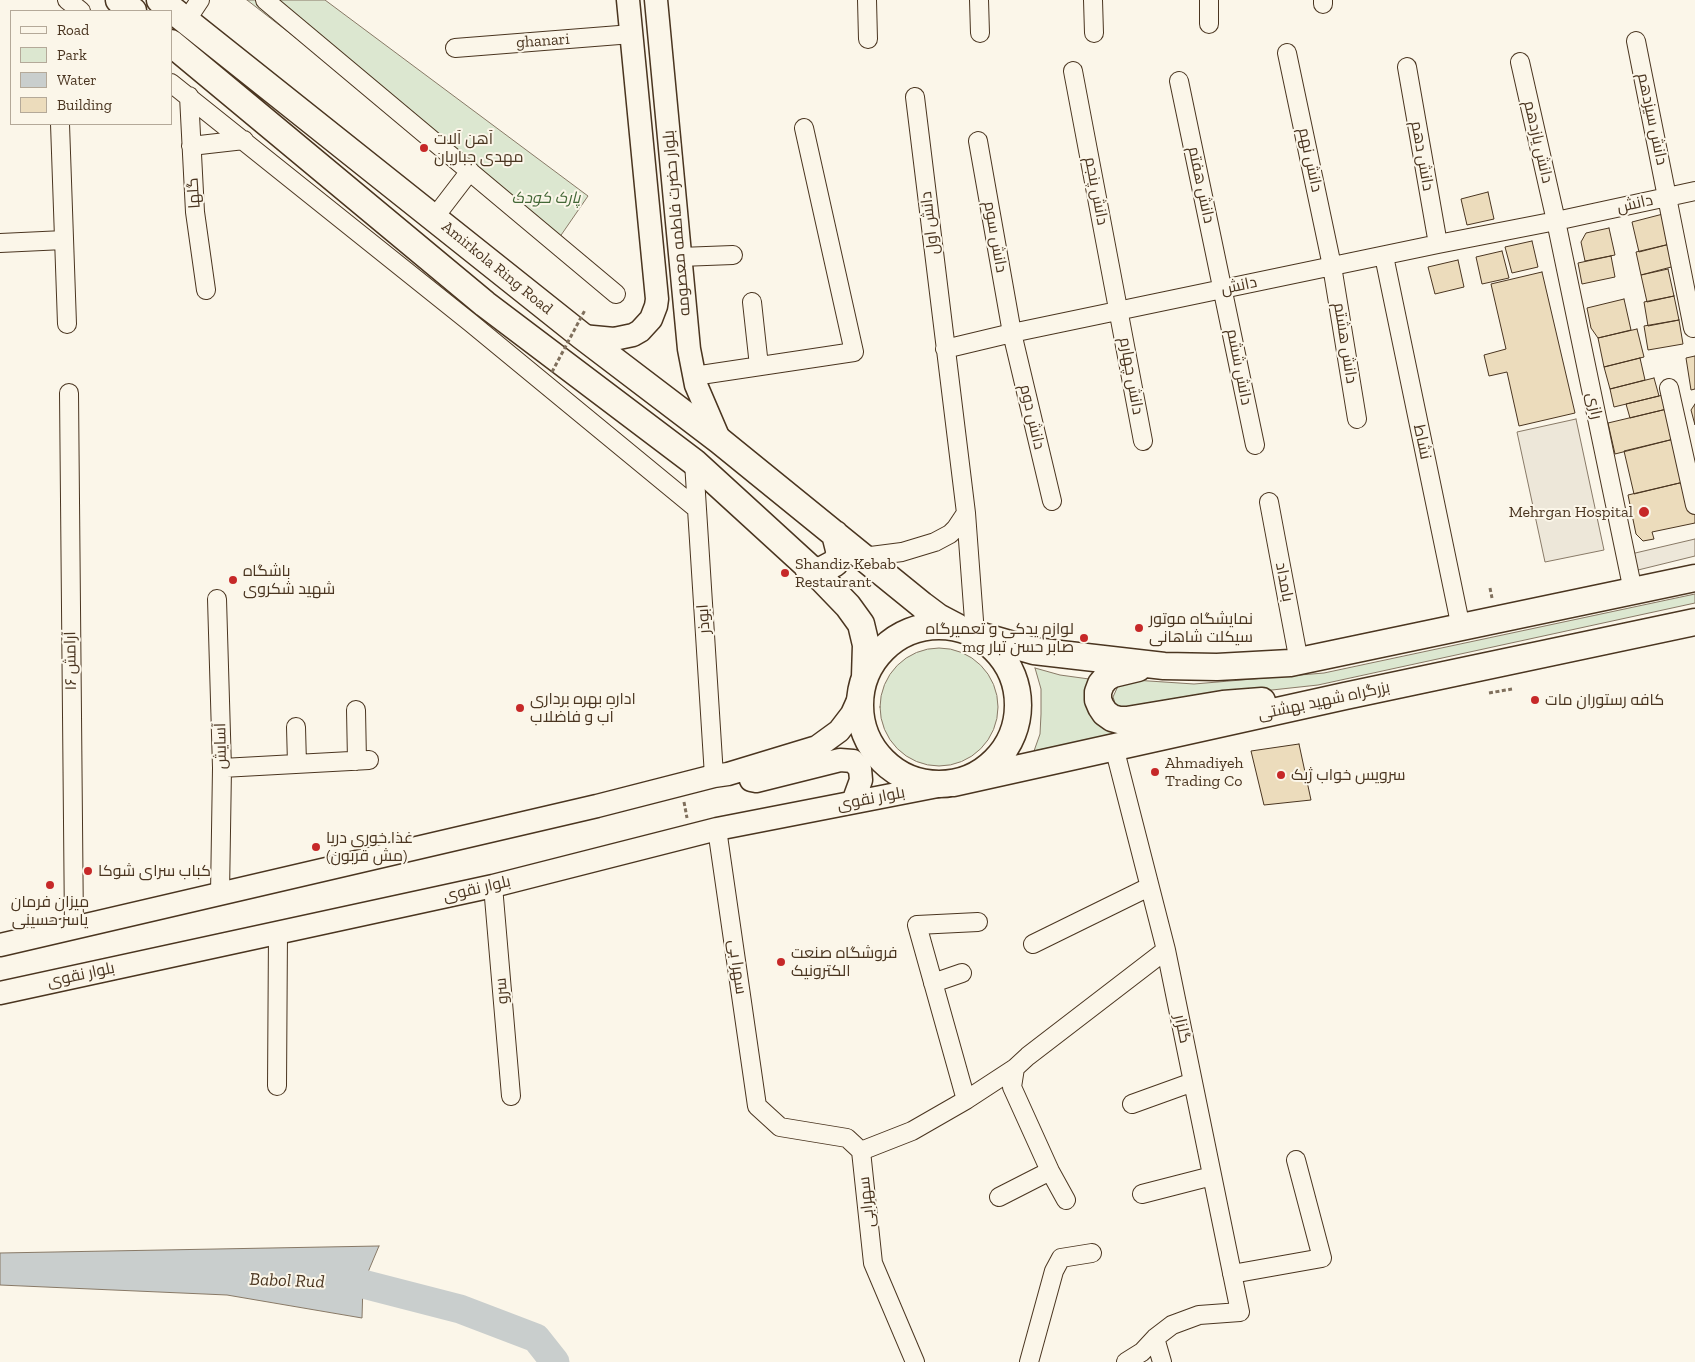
<!DOCTYPE html>
<html>
<head>
<meta charset="utf-8">
<style>
	body { margin:0 }
	#map { position:relative; width:1695px; height:1362px; overflow:hidden; background:#fbf6e9; font-family:"Zilla Slab",serif }
	canvas { display:block }
	.legend { position:absolute; left:10px; top:10px; width:162px; height:115px; box-sizing:border-box; background:#fbf6e9; border:1px solid #b4a999; margin:0; padding:6px 9px; list-style:none; font-size:15px; color:#4a3520 }
	.legend li { display:flex; align-items:center; gap:10px; height:25px }
	.legend b { width:25px; border:1px solid #b4a999 }
</style>
</head>
<body>
<div id="map">
<canvas width="1695" height="1362"></canvas>
<ul class="legend">
<li><b style="height:6px;background:#fbf6e9"></b>Road</li>
<li><b style="height:14px;background:#dce7d0"></b>Park</li>
<li><b style="height:14px;background:#c9cecd"></b>Water</li>
<li><b style="height:14px;background:#ecdcbc"></b>Building</li>
</ul>
</div>
<script>
const c = document.querySelector('canvas').getContext('2d');
c.lineJoin = 'round';
function paint(path, color) { c.fillStyle = color; c.fill(path, 'evenodd'); }
const toPath = rows => new Path2D(rows.map(r => 'M' + r).join(''));
function trace(path, color, width, dash) { c.strokeStyle = color; c.lineWidth = width; c.lineCap = dash ? 'butt' : 'round'; c.setLineDash(dash || []); c.stroke(path); }
function label(font, color, halo, rows, align = 'center') {
  c.font = font + ' "Zilla Slab",Cairo,serif'; c.lineWidth = 4; c.setLineDash([]); c.textBaseline = 'middle'; c.strokeStyle = halo; c.fillStyle = color; for (const [text, x, y, turn = 0] of rows) {
    c.save(); c.translate(x, y); c.rotate((+turn || 0) * Math.PI / 180); c.textAlign = isNaN(turn) ? turn : align; if (halo) c.strokeText(text, 0, 0); c.fillText(text, 0, 0); c.restore();
  }
}
const green = toPath([
	[247,0,325,0,588,196,557,241,247,0],
	[1695,594,1695,603,1318,685,1226,695,1128,710,1116,706,1113,697,1118,686,1134,680,1194,684,1324,673,1695,594],
	'880 707a59 59 0 1 1 118 0a59 59 0 1 1-118 0Z',
	[1035,668,1060,675,1089,679,1087,708,1095,722,1106,729,1216,713,1034,751,1040,734,1041,714,1041,689,1035,668]
]);
paint(green, '#dce7d0');
trace(green, '#887966', 1);
const parking = toPath([
	[1576,419,1604,550,1545,562,1517,432,1576,419],
	[1695,539,1695,556,1634,571,1631,554,1695,539]
]);
paint(parking, '#ede7d9');
trace(parking, '#887966', 1);
const water = toPath([
	[379,1246,363,1284,362,1318,227,1295,0,1285,0,1253,379,1246]
]);
paint(water, '#c9cecd');
trace(water, '#887966', 1);
trace(toPath([
	[325,1284,363,1284,460,1309,536,1338,555,1362]
]), '#c9cecd', 29);
const building = toPath([
	[1488,192,1494,219,1467,225,1461,199,1488,192],
	[1663,214,1670,244,1639,252,1632,222,1663,214],
	[1609,228,1615,255,1585,261,1581,242,1586,233,1609,228],
	[1532,241,1538,267,1512,273,1505,247,1532,241],
	[1670,244,1675,266,1641,275,1636,252,1670,244],
	[1502,251,1509,278,1482,284,1476,257,1502,251],
	[1611,256,1615,277,1582,284,1578,263,1611,256],
	[1458,260,1464,287,1435,294,1428,267,1458,260],
	[1668,269,1674,296,1647,302,1641,275,1668,269],
	[1542,272,1575,413,1519,426,1507,372,1489,376,1484,355,1506,349,1491,284,1542,272],
	[1674,296,1679,320,1648,326,1644,302,1674,296],
	[1624,299,1631,330,1598,338,1591,328,1587,308,1624,299],
	[1679,320,1683,344,1648,350,1644,326,1679,320],
	[1637,329,1644,357,1604,367,1598,338,1637,329],
	[1695,356,1695,389,1691,390,1686,358,1695,356],
	[1640,358,1645,380,1610,389,1604,367,1640,358],
	[1654,378,1659,396,1614,407,1610,389,1654,378],
	[1667,394,1671,408,1630,418,1626,404,1667,394],
	[1695,404,1695,425,1691,410,1695,404],
	[1671,408,1678,438,1615,454,1608,423,1671,408],
	[1678,438,1688,481,1634,494,1624,451,1678,438],
	[1688,481,1695,507,1695,523,1652,532,1654,539,1643,541,1636,534,1628,495,1688,481],
	[1299,744,1311,800,1264,805,1251,751,1299,744]
]);
paint(building, '#ecdcbc');
trace(building, '#4a3520', 1);
const minor = toPath([
	[67,0,81,11],
	[265,0,616,294],
	[867,0,868,39],
	[979,0,980,33],
	[1093,0,1094,33],
	[1209,0,1209,24],
	[1323,0,1323,4],
	[186,21,200,0],
	[1636,41,1693,328],
	[455,48,632,34],
	[1287,53,1332,266,1357,419],
	[1520,62,1556,221,1633,591],
	[1407,67,1438,244],
	[1073,71,1143,441],
	[1179,81,1255,445],
	[171,83,471,323,697,509],
	[189,96,195,212,206,290],
	[915,97,966,513],
	[60,124,67,324],
	[978,141,1012,333,1052,501],
	[191,146,244,140],
	[434,218,470,171],
	[0,243,64,240],
	[1384,256,1461,628],
	[680,257,733,255],
	[752,302,759,366],
	[945,349,1012,333,1438,244,1556,221,1695,191],
	[694,376,854,352,804,128],
	[1669,388,1695,505],
	[69,393,74,929],
	[694,462,714,776],
	[1269,502,1299,662],
	[863,557,902,552,935,542,950,534,956,528,966,513,975,634],
	[217,599,222,768,220,894],
	[356,710,357,761],
	[296,727,297,764],
	[1114,747,1166,950,1240,1312,1199,1315,1172,1325,1155,1338,1142,1352,1126,1362],
	[222,768,369,760],
	[717,829,757,1106,780,1127,847,1138,861,1151,873,1263,915,1362],
	[493,886,511,1096],
	[1033,944,1149,887],
	[933,983,962,973],
	[1015,1068,1012,1087,1050,1171,1066,1200],
	[277,1086,278,932],
	[966,1100,917,925,978,922],
	[1132,1104,1193,1082],
	[861,1151,912,1131,966,1100,1015,1068,1028,1056,1166,950],
	[1142,1194,1212,1176],
	[999,1197,1050,1171],
	[1232,1274,1322,1258,1296,1160],
	[1155,1338,1162,1362],
	[1029,1362,1054,1271,1061,1258,1092,1253]
]);
const major = toPath([
	[656,0,689,349,696,385,720,441],
	[582,336,614,339,633,335,640,331,651,319,656,306,657,299,628,0],
	[751,780,756,781,840,760,853,761,860,769,861,780,853,802],
	[0,945,597,806,714,776,728,774,817,747,839,731,852,714,861,694],
	[0,993,493,886,717,829,953,783]
]);
const highway = toPath([
	[119,0,133,11],
	[160,0,582,336,720,441,922,605,938,617,957,627],
	[171,43,485,304,694,462,822,579,848,606,861,624,866,645,865,677],
	[808,568,820,571,835,563,840,554,835,534],
	'860 705a79 79 0 1 1 158 0a79 79 0 1 1-158 0Z',
	[975,634,1034,651,1164,666,1217,667,1290,663,1695,578],
	[1138,668,1113,674,1106,678,1101,684,1098,692,1098,700,1101,707,1105,713,1112,718,1119,720,1127,720,1223,704,1262,701],
	[953,783,1345,696,1695,622]
]);
trace(minor, '#4a3520', 20);
trace(major, '#4a3520', 25);
trace(highway, '#4a3520', 29);
trace(toPath([
	[1490,588,1492,598],
	[1489,693,1512,689],
	[684,802,687,818]
]), '#7f6f5c', 3, [4, 2.5]);
trace(minor, '#fbf6e9', 18);
trace(major, '#fbf6e9', 22);
trace(highway, '#fbf6e9', 26);
trace(toPath([
	[552,372,585,310]
]), '#7f6f5c', 3, [4, 2.5]);
for (const [x, y, r, color] of [
	[424,148,5,"#c62828"],
	[1644,512,6,"#c62828"],
	[785,573,5,"#c62828"],
	[233,580,5,"#c62828"],
	[1139,628,5,"#c62828"],
	[1084,638,5,"#c62828"],
	[1535,700,5,"#c62828"],
	[520,708,5,"#c62828"],
	[1155,772,5,"#c62828"],
	[1281,775,5,"#c62828"],
	[316,847,5,"#c62828"],
	[88,871,5,"#c62828"],
	[50,885,5,"#c62828"],
	[781,962,5,"#c62828"]
]) { const dot = new Path2D(); dot.arc(x, y, r, 0, 2 * Math.PI); c.fillStyle = color; c.fill(dot); trace(dot, '#fbf6e9', 2); }
label('16px', '#4a3520', '#fbf6e9', [
	["ghanari",543,41,-4],
	["دانش سیزدهم",1652,119,78],
	["دانش یازدهم",1538,142,77],
	["دانش دهم",1422,156,80],
	["دانش نهم",1310,160,78],
	["دانش هفتم",1201,185,78],
	["دانش پنجم",1096,191,79],
	["گلها",194,193,-94],
	["دانش",1635,204,-13],
	["بلوار حضرت فاطمه معصومه",677,223,-95],
	["دانش اول",930,223,-97],
	["دانش سوم",995,237,80],
	["Amirkola Ring Road",497,268,39],
	["دانش",1239,286,-12],
	["دانش هشتم",1345,343,81],
	["دانش ششم",1239,367,79],
	["دانش چهارم",1131,376,80],
	["رازی",1594,406,78],
	["دانش دوم",1032,417,77],
	["نشاط",1422,442,78],
	["بامداد",1284,582,79],
	["ابوذر",704,619,-94],
	["آرامش ۱۶",71,661,-91],
	["بزرگراه شهید بهشتی",1324,701,-12],
	["آسایش",221,746,-91],
	["بلوار نقوی",871,799,-11],
	["بلوار نقوی",477,889,-13],
	["سهرا بی",737,967,82],
	["بلوار نقوی",81,975,-12],
	["سرو",502,991,-95],
	["گلزار",1182,1029,78],
	["سهرابی",867,1202,-96]
]);
label('16px', '#4a3520', '#fbf6e9', [
	["آهن آلات",434,139],
	["مهدی جباریان",434,157],
	["Mehrgan Hospital",1633,512,"right"],
	["Shandiz Kebab",795,564],
	["Restaurant",795,582],
	["باشگاه",243,571],
	["شهید شکروی",243,589],
	["نمایشگاه موتور",1149,619],
	["سیکلت شاهانی",1149,637],
	["لوازم یدکی و تعمیرگاه",1074,629,"right"],
	["mg صابر حسن تبار",1074,647,"right"],
	["اداره بهره برداری",530,699],
	["آب و فاضلاب",530,717],
	["کافه رستوران مات",1545,700],
	["Ahmadiyeh",1165,763],
	["Trading Co",1165,781],
	["سرویس خواب ژیک",1291,775],
	["غذا خوری دریا",326,838],
	["(مش قربون)",326,856],
	["کباب سرای شوکا",98,871],
	["میزان فرمان",50,902,"center"],
	["یاسر حسینی",50,920,"center"],
	["فروشگاه صنعت",791,953],
	["الکترونیک",791,971]
], 'left');
label('italic 16px', '#436837', '#fbf6e9', [
	["پارک کودک",546,198]
]);
label('italic 18px', '#4a3520', '#fbf6e9', [
	["Babol Rud",287,1281,2]
]);
</script>
</body>
</html>
